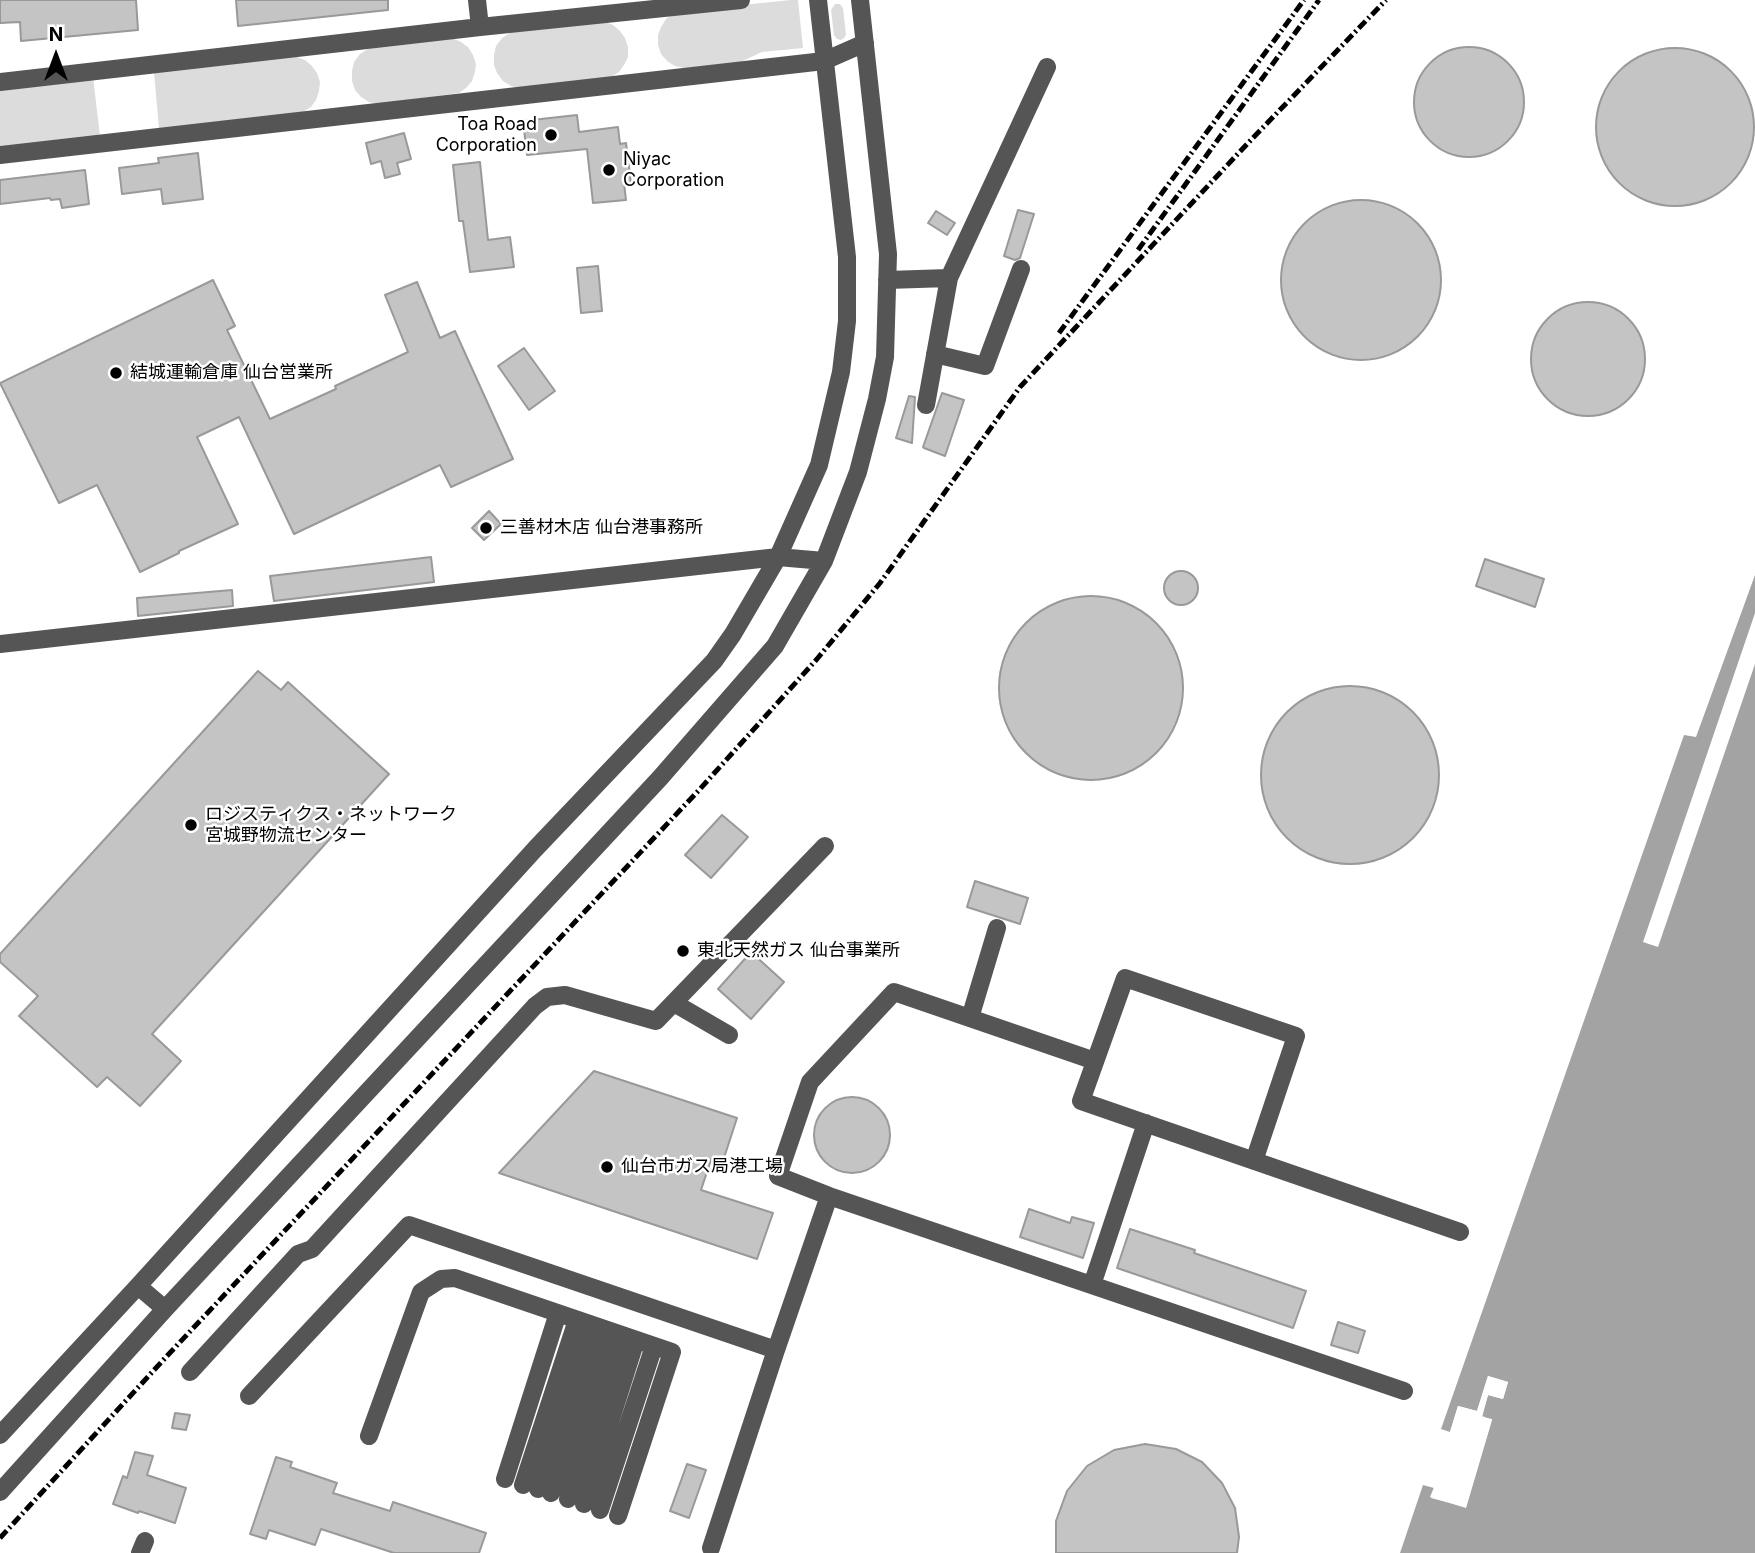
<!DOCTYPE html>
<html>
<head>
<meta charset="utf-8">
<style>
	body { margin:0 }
	#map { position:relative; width:1755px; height:1553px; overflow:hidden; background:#fff; font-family:Inter,sans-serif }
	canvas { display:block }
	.north { position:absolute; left:21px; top:21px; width:70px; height:70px; -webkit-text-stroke:5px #fff; paint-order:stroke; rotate:0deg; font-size:19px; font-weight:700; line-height:28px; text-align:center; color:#000 }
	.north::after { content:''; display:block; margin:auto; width:24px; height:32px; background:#000; clip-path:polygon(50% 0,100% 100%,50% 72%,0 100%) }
</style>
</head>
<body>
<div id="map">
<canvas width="1755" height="1553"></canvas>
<div class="north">N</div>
</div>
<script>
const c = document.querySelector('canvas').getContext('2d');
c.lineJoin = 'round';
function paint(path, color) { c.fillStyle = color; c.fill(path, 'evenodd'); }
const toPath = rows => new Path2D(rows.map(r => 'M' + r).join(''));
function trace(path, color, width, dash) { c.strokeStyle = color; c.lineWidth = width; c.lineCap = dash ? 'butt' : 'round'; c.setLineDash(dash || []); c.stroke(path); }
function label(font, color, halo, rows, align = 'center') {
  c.font = font + ' Inter,"Noto Sans JP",sans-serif'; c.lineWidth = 5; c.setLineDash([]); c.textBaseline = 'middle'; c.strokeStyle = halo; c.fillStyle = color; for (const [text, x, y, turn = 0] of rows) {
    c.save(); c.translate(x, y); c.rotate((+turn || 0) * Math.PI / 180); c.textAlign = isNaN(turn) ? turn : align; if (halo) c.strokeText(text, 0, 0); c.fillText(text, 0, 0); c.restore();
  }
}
paint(toPath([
	[791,0,798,0,803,48,762,52,736,64,685,68,675,66,667,61,661,54,658,45,658,35,661,27,666,19,674,13,683,11],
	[835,4,840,4,843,8,846,35,844,38,841,40,837,39,834,35,831,10],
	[605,22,613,25,620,31,625,38,628,47,628,57,624,65,619,72,611,77,520,88,511,86,503,81,497,73,494,65,494,55,496,46,502,38,510,33,519,31],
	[452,38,461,42,468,47,473,55,476,64,475,72,472,81,466,88,459,93,378,104,369,102,361,97,355,90,352,81,352,71,354,62,360,54,368,49,377,46],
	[287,57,297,57,305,60,312,66,317,73,320,82,319,91,316,100,311,107,303,112,159,129,154,72],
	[93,77,100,136,0,147,0,88]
]), '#dcdcdc');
paint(toPath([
	[1755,575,1755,1553,1400,1553,1423,1485,1434,1488,1431,1498,1466,1507,1492,1419,1482,1417,1488,1395,1503,1399,1508,1382,1488,1376,1477,1411,1458,1406,1450,1432,1441,1429,1684,735,1696,737]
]), '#a3a3a3');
paint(toPath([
	[1755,613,1755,664,1658,947,1643,942],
	[1488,1376,1508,1382,1503,1399,1488,1395,1482,1416,1492,1420,1466,1508,1430,1497,1435,1485,1437,1488,1435,1495,1463,1503,1488,1422,1479,1419,1479,1414,1461,1410,1454,1433,1449,1435,1458,1406,1477,1411]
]), '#fff');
const building = toPath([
	[0,0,136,0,138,30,21,41,20,22,0,23,0,0],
	[236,0,388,0,388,10,238,26,236,0],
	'1414 102a55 55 0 1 1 110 0a55 55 0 1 1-110 0Z',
	'1596 127a79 79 0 1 1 158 0a79 79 0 1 1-158 0Z',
	[577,115,579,132,618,127,620,144,626,143,631,182,624,183,626,200,593,203,587,149,527,155,523,121,577,115],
	[404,133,411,159,397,163,400,174,385,178,381,161,371,164,366,143,404,133],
	[198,153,203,199,163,204,161,189,122,194,119,168,159,163,158,158,198,153],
	[480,162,488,240,510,237,514,267,470,272,463,221,459,221,453,165,480,162],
	[85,170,89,204,62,208,60,199,51,200,50,198,0,204,0,180,85,170],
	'1281 280a80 80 0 1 1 160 0a80 80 0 1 1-160 0Z',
	[1018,210,1034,214,1020,258,1015,260,1004,256,1018,210],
	[936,211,955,223,947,235,928,223,936,211],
	[598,266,602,311,581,313,577,268,598,266],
	[213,280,235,326,227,330,270,419,336,389,335,386,408,352,385,295,417,282,440,338,455,331,513,459,451,487,440,465,294,534,239,417,197,437,238,524,179,551,179,553,140,572,97,485,59,503,0,383,213,280],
	'1531 359a57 57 0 1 1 114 0a57 57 0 1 1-114 0Z',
	[524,348,555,391,529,410,498,366,524,348],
	[942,393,964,400,945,456,924,448,923,447,942,393],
	[909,396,915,397,912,443,896,438,909,396],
	[489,511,501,524,484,540,472,528,489,511],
	[431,557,434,582,274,601,270,576,431,557],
	[1485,559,1544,579,1535,607,1476,586,1485,559],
	'1164 588a17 17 0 1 1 34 0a17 17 0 1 1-34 0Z',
	[232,590,233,606,138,616,137,598,232,590],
	'999 688a92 92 0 1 1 184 0a92 92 0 1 1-184 0Z',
	[258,671,281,690,288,682,389,774,152,1034,181,1061,140,1106,107,1077,97,1087,19,1016,38,996,0,962,0,954,258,671],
	'1261 775a89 89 0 1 1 178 0a89 89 0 1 1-178 0Z',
	[722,815,748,837,711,878,685,855,722,815],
	[975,881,1028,898,1020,924,967,907,975,881],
	[751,952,784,982,751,1019,718,989,751,952],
	[594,1071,737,1118,723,1161,712,1157,701,1190,773,1213,757,1259,499,1173,594,1071],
	'814 1135a38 38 0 1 1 76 0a38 38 0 1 1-76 0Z',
	[1029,1209,1070,1223,1072,1217,1094,1223,1083,1258,1020,1237,1029,1209],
	[1130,1229,1195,1250,1194,1253,1306,1291,1293,1328,1117,1268,1130,1229],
	[1338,1322,1365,1331,1358,1353,1331,1345,1338,1322],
	[175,1413,190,1415,186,1430,172,1428,175,1413],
	[1145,1444,1176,1449,1202,1462,1222,1483,1235,1508,1239,1537,1237,1553,1056,1553,1056,1521,1067,1491,1087,1466,1114,1450,1145,1444],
	[135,1452,153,1456,147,1475,186,1488,175,1523,139,1511,138,1513,113,1504,123,1476,127,1478,135,1452],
	[276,1457,292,1462,290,1467,337,1483,333,1493,390,1511,393,1502,486,1533,479,1553,394,1553,321,1529,315,1545,269,1530,266,1539,250,1534,276,1457],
	[687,1464,706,1470,689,1518,670,1511,687,1464]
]);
paint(building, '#c4c4c4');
trace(building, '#999', 2);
trace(toPath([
	[477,0,480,27],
	[0,82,480,27,741,0],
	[0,155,824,61,865,43],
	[887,280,949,278,1047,67],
	[935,354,985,366,1021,269],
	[926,405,949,278],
	[0,644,778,557,824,561],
	[674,1003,729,1035],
	[970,1018,997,928],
	[1254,1161,1296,1036,1125,978,1081,1101,1460,1232],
	[829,1196,778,1176,810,1082,894,992,1095,1061],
	[1092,1285,1146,1123],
	[138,1286,165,1309],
	[190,1372,298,1254,312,1249,535,1006,547,997,565,995,656,1021,825,846],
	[249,1396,409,1225,776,1350,829,1196,1404,1391],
	[0,1435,138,1286,536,848,714,661,733,634,778,557,819,465,841,372,847,321,847,257,818,0],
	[369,1436,421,1292,441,1279,455,1278,672,1352,618,1516],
	[505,1479,558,1313],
	[523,1485,577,1320],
	[538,1489,592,1325],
	[0,1492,165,1309,660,778,775,646,824,561,858,472,877,399,885,357,888,254,860,0],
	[551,1493,607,1330],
	[568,1499,622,1335],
	[584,1504,636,1340],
	[600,1510,654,1346],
	[711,1548,776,1350],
	[140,1553,145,1541]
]), '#555', 18);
trace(toPath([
	[1138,250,1319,0],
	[1059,333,1304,0],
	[0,1538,166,1357,700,789,817,659,880,583,1020,387,1248,143,1386,0]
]), '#000', 5, [10, 3.5, 2, 3.5]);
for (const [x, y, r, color] of [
	[551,135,7,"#000"],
	[609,170,7,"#000"],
	[116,373,7,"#000"],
	[486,528,7,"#000"],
	[191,825,7,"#000"],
	[683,951,7,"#000"],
	[607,1167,7,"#000"]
]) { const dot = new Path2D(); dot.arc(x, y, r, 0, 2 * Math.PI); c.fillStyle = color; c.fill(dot); trace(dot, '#fff', 2.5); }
label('18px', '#000', '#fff', [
	["Toa Road",537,125,"right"],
	["Corporation",537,146,"right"],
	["Niyac",623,160],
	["Corporation",623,181],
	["結城運輸倉庫 仙台営業所",130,373],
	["三善材木店 仙台港事務所",500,528],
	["ロジスティクス・ネットワーク",205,815],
	["宮城野物流センター",205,836],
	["東北天然ガス 仙台事業所",697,951],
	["仙台市ガス局港工場",621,1167]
], 'left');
</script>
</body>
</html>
